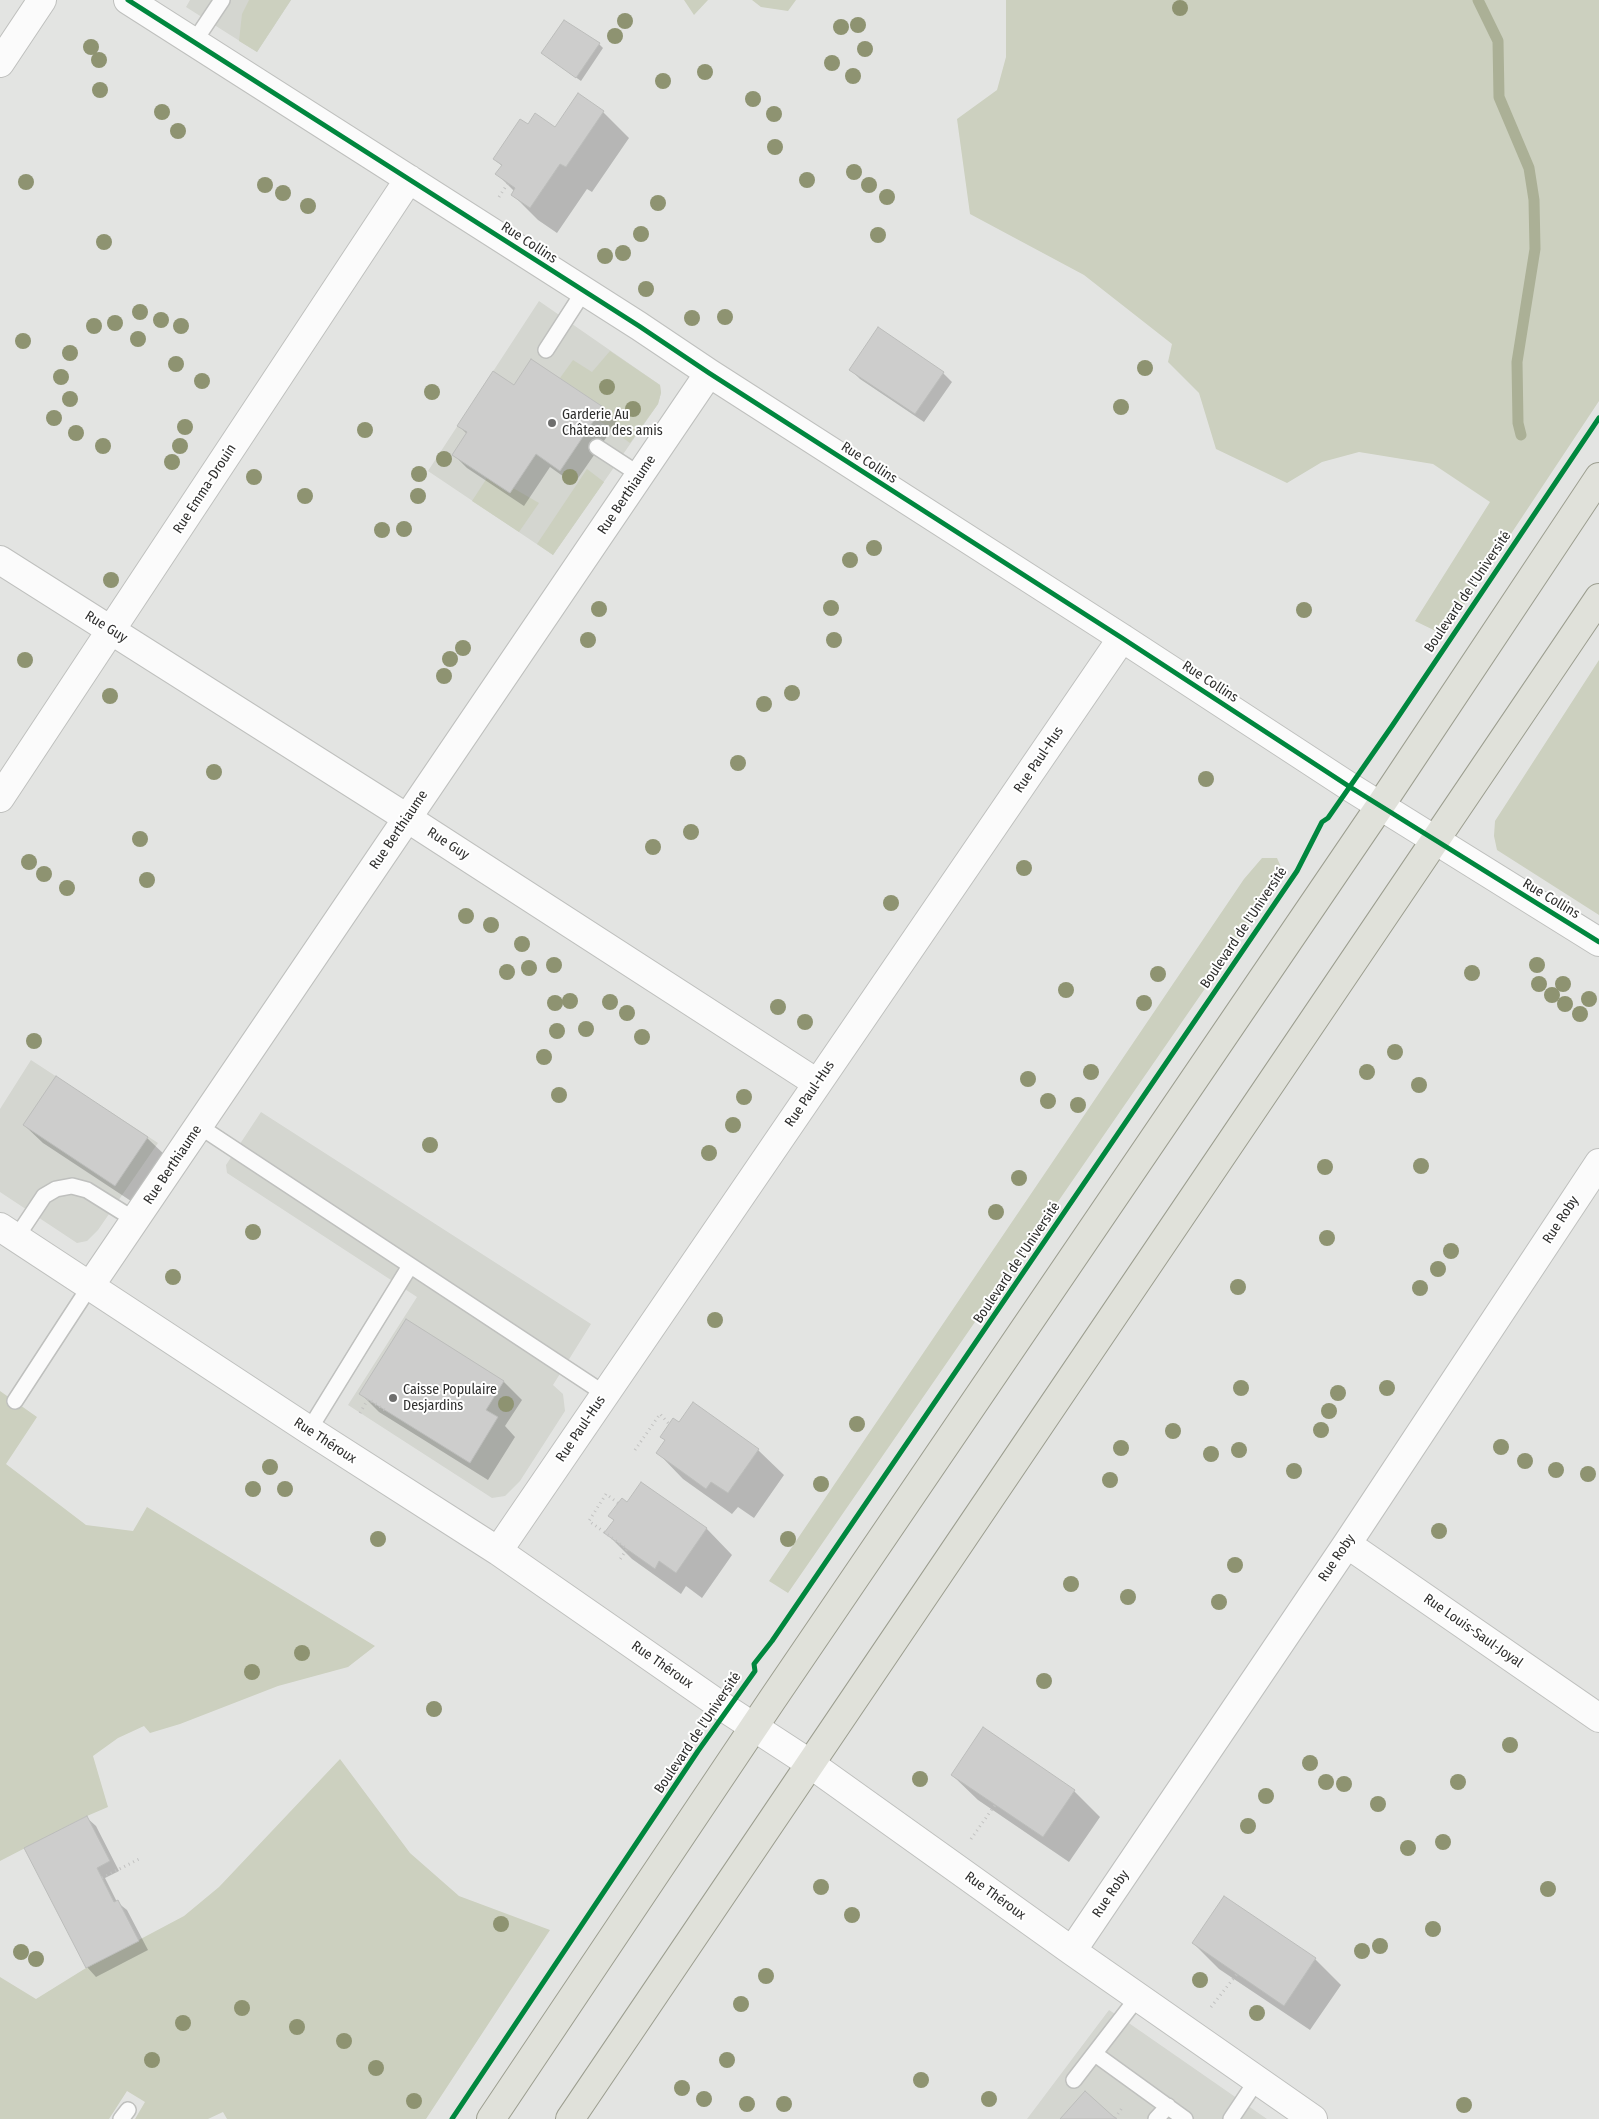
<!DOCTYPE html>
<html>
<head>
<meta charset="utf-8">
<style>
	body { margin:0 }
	canvas { display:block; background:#e3e4e2 }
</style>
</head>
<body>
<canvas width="1599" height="2119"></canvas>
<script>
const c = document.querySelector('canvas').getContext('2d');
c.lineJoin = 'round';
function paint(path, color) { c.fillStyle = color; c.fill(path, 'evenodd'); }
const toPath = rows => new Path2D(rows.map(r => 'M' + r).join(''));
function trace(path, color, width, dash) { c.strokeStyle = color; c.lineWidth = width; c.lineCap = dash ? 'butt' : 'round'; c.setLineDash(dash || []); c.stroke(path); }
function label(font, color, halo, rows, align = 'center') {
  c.font = font + ' "Fira Sans Condensed",sans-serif'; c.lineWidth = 4; c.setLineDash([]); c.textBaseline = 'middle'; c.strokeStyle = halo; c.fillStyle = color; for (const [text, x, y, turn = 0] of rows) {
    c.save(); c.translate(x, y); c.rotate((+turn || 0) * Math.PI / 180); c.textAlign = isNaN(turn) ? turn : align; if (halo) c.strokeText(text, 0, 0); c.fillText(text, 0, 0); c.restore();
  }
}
paint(toPath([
	[190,0,291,0,257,52,186,7],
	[539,301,660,385,661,393,658,404,553,555,428,471],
	[31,1060,158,1143,98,1230,87,1241,77,1243,0,1192,0,1109],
	[261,1112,591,1324,553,1385,563,1394,565,1411,520,1481,505,1496,492,1498,348,1405,417,1297,227,1173,226,1165],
	[1109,2010,1123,2019,1267,2119,1027,2119]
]), '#d4d6d0');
paint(toPath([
	[249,0,291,0,257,52,239,41,242,14],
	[684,0,708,0,694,15],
	[752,0,796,0,788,11,761,7],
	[1006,0,1599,0,1599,401,1444,635,1415,621,1490,502,1433,464,1359,452,1322,462,1287,483,1216,449,1199,393,1168,362,1172,344,1084,275,970,214,957,119,997,90,1006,57],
	[610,351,660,385,661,393,658,404,630,443,596,418,603,407,560,378,573,360,592,372],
	[587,469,604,482,553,555,537,544],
	[487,478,509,493,513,488,539,503,519,532,472,501],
	[1599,660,1599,915,1497,850,1494,836,1495,821],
	[1262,858,1277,858,1284,874,788,1593,769,1581,1244,879],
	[0,1391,37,1417,6,1464,86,1525,133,1531,147,1507,375,1646,348,1667,278,1686,180,1724,150,1733,144,1726,118,1738,93,1756,108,1807,87,1816,0,1861],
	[340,1759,410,1853,459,1896,550,1930,426,2119,227,2119,223,2112,208,2119,135,2119,145,2102,127,2091,109,2119,0,2119,0,1977,36,1999,86,1968,184,1916,219,1887]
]), '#ccd0bf');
paint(toPath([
	[599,44,603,48,581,81,547,57],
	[578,95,603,112,629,138,592,192,587,189,557,233,538,220,512,194,514,191,497,174,502,166,494,159,528,126,556,129],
	[532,361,603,408,617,422,574,484,550,467,524,506,467,468,453,454,467,434,459,426,514,387],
	[851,370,943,373,952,382,924,422,860,379],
	[24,1125,147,1138,166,1156,134,1203,43,1143],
	[406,1321,504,1382,522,1400,505,1426,515,1437,488,1480,379,1412,361,1394],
	[758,1450,784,1475,754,1518,738,1507,732,1514,683,1479,658,1453],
	[642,1483,707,1529,732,1555,702,1598,686,1586,681,1594,632,1559,606,1533,615,1521,610,1516,628,1504],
	[952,1775,1074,1791,1100,1817,1069,1862,978,1800],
	[86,1817,96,1826,119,1871,105,1878,117,1902,127,1910,148,1950,96,1977,87,1967],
	[1224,1898,1315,1959,1341,1985,1310,2030,1219,1969,1193,1943]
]), '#0003');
trace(toPath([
	[1478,0,1498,41,1499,97,1529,168,1534,200,1535,249,1517,362,1518,423,1521,435]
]), '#abb096', 11);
const building = toPath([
	[564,20,600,43,576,78,541,53,564,20],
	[578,93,604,111,566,167,560,164,530,208,511,195,515,188,495,174,502,165,493,159,520,119,528,124,535,113,555,127,578,93],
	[878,327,944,372,915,414,849,370,878,327],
	[531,359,603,407,560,471,536,454,510,493,452,455,467,432,457,426,493,371,514,385,531,359],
	[56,1076,148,1137,115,1186,23,1125,56,1076],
	[406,1319,504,1381,486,1410,498,1417,470,1463,359,1394,406,1319],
	[693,1402,759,1449,728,1493,711,1482,706,1489,656,1453,665,1440,660,1437,673,1418,679,1422,693,1402],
	[641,1482,707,1528,676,1573,659,1561,655,1569,604,1533,614,1520,608,1516,618,1503,622,1498,627,1502,641,1482],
	[983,1727,1075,1790,1043,1837,951,1775,983,1727],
	[87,1816,110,1861,97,1868,114,1902,118,1900,139,1941,86,1968,24,1848,87,1816],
	[1224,1896,1316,1958,1284,2006,1192,1943,1224,1896],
	[1085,2091,1115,2118,1117,2119,1060,2119,1085,2091]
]);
paint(building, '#cdcdcc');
trace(building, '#bcbdbb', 1);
const lane = toPath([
	[194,42,222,0],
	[546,350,584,291],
	[597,447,640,475],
	[199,1126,605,1394],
	[16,1238,44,1196,56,1189,72,1186,87,1190,135,1220],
	[15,1401,90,1286],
	[309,1430,410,1266],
	[1095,2054,1185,2119],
	[1074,2080,1138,1997],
	[121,2119,128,2110],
	[1156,2119,1168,2106],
	[1231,2119,1257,2080]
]);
const street = toPath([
	[128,0,639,326,709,373,1122,638,1350,787,1599,942],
	[0,63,42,0],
	[0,560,407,818,817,1083],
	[0,798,409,179],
	[0,1227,309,1430,498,1551,714,1701,809,1763,1072,1951,1313,2119],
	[90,1286,709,373],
	[1347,1544,1599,1718],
	[498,1551,1122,638],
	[1072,1951,1347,1544,1599,1163]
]);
const primary = toPath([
	[491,2119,772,1700,1380,806,1599,477],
	[570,2119,1599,598]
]);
trace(lane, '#bfc0be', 18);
trace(street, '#bfc0be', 30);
trace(primary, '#9c9e90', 30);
trace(toPath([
	[499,197,508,183],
	[360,1413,368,1399,388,1412],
	[635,1450,660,1414,669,1424],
	[618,1503,606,1494,589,1521,627,1549,619,1561],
	[971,1839,995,1805],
	[102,1878,141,1858],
	[1211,2007,1237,1974],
	[1115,2118,1122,2108]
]), '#c2c2c1', 3, [1, 4]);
trace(lane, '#fbfbfb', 15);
trace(street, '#fbfbfb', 28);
trace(primary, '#e0e1da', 28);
trace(toPath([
	[128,0,639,326,709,373,1122,638,1350,787,1599,942],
	[452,2119,698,1751,755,1671,754,1664,772,1641,1297,871,1322,822,1328,818,1392,726,1599,418]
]), '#00873e', 5);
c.fillStyle = '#8e9371';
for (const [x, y] of [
	[1180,8],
	[625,21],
	[858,25],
	[841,27],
	[615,36],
	[91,47],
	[865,49],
	[99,60],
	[832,63],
	[705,72],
	[853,76],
	[663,81],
	[100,90],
	[753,99],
	[162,112],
	[774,114],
	[178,131],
	[775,147],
	[854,172],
	[807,180],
	[26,182],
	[265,185],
	[869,185],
	[283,193],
	[887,197],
	[658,203],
	[308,206],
	[641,234],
	[878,235],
	[104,242],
	[623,253],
	[605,256],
	[646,289],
	[140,312],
	[725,317],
	[692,318],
	[161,320],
	[115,323],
	[94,326],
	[181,326],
	[138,339],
	[23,341],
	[70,353],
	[176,364],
	[1145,368],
	[61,377],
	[202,381],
	[607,387],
	[432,392],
	[70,399],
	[1121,407],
	[633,409],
	[54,418],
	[185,427],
	[365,430],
	[76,433],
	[103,446],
	[180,446],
	[444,459],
	[172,462],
	[419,474],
	[254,477],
	[570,477],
	[305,496],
	[418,496],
	[404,529],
	[382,530],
	[874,548],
	[850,560],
	[111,580],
	[831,608],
	[599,609],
	[1304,610],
	[588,640],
	[834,640],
	[463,648],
	[450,659],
	[25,660],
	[444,676],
	[792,693],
	[110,696],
	[764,704],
	[738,763],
	[214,772],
	[1206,779],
	[691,832],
	[140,839],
	[653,847],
	[29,862],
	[1024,868],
	[44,874],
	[147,880],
	[67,888],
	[891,903],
	[466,916],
	[491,925],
	[522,944],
	[554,965],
	[1537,965],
	[529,968],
	[507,972],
	[1472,973],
	[1158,974],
	[1539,984],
	[1563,984],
	[1066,990],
	[1552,995],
	[1589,999],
	[570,1001],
	[610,1002],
	[555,1003],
	[1144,1003],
	[1565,1004],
	[778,1007],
	[627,1013],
	[1580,1014],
	[805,1022],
	[586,1029],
	[557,1031],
	[642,1037],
	[34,1041],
	[1395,1052],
	[544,1057],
	[1091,1072],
	[1367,1072],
	[1028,1079],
	[1419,1085],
	[559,1095],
	[744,1097],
	[1048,1101],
	[1078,1105],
	[733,1125],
	[430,1145],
	[709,1153],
	[1421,1166],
	[1325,1167],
	[1019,1178],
	[996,1212],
	[253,1232],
	[1327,1238],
	[1451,1251],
	[1438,1269],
	[173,1277],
	[1238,1287],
	[1420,1288],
	[715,1320],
	[1241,1388],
	[1387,1388],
	[1338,1393],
	[506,1404],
	[1329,1411],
	[857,1424],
	[1321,1430],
	[1173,1431],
	[1501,1447],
	[1121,1448],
	[1239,1450],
	[1211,1454],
	[1525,1461],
	[270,1467],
	[1556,1470],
	[1294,1471],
	[1588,1474],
	[1110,1480],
	[821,1484],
	[253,1489],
	[285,1489],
	[1439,1531],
	[378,1539],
	[788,1539],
	[1235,1565],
	[1071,1584],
	[1128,1597],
	[1219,1602],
	[302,1653],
	[252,1672],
	[1044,1681],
	[434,1709],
	[1510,1745],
	[1310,1763],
	[920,1779],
	[1326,1782],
	[1458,1782],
	[1344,1784],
	[1266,1796],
	[1378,1804],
	[1248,1826],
	[1443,1842],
	[1408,1848],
	[821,1887],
	[1548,1889],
	[852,1915],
	[501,1924],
	[1433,1929],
	[1380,1946],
	[1362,1951],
	[21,1952],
	[36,1959],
	[766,1976],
	[1200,1980],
	[741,2004],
	[242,2008],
	[1257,2013],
	[183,2023],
	[297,2027],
	[344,2041],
	[152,2060],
	[727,2060],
	[376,2068],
	[921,2080],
	[682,2088],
	[704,2099],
	[989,2099],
	[414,2101],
	[747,2104],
	[784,2104],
	[1464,2105]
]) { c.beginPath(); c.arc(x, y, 8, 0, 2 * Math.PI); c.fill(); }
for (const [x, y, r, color] of [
	[552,423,5,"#6e6e6d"],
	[393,1398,5,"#6e6e6d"]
]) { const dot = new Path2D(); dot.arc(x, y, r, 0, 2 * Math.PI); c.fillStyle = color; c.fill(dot); trace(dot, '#fff', 2); }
label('14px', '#2f2f2e', '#fff', [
	["Rue Collins",529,243,33],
	["Rue Collins",869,463,33],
	["Rue Emma-Drouin",205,489,-57],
	["Rue Berthiaume",627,495,-56],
	["Boulevard de l'Université",1468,592,-56],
	["Rue Guy",106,627,32],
	["Rue Collins",1210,682,33],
	["Rue Paul-Hus",1039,760,-56],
	["Rue Berthiaume",399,830,-56],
	["Rue Guy",448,844,33],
	["Rue Collins",1551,899,31],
	["Boulevard de l'Université",1244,928,-56],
	["Rue Paul-Hus",810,1094,-56],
	["Rue Berthiaume",173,1165,-56],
	["Rue Roby",1561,1220,-57],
	["Boulevard de l'Université",1017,1263,-56],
	["Rue Paul-Hus",581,1429,-56],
	["Rue Théroux",325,1441,33],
	["Rue Roby",1337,1558,-56],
	["Rue Louis-Saul-Joyal",1473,1631,35],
	["Rue Théroux",662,1665,35],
	["Boulevard de l'Université",698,1733,-56],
	["Rue Roby",1111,1894,-56],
	["Rue Théroux",995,1896,36]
]);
label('14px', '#2f2f2e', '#fff', [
	["Garderie Au",562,415],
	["Château des amis",562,431],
	["Caisse Populaire",403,1390],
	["Desjardins",403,1406]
], 'left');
</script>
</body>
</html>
